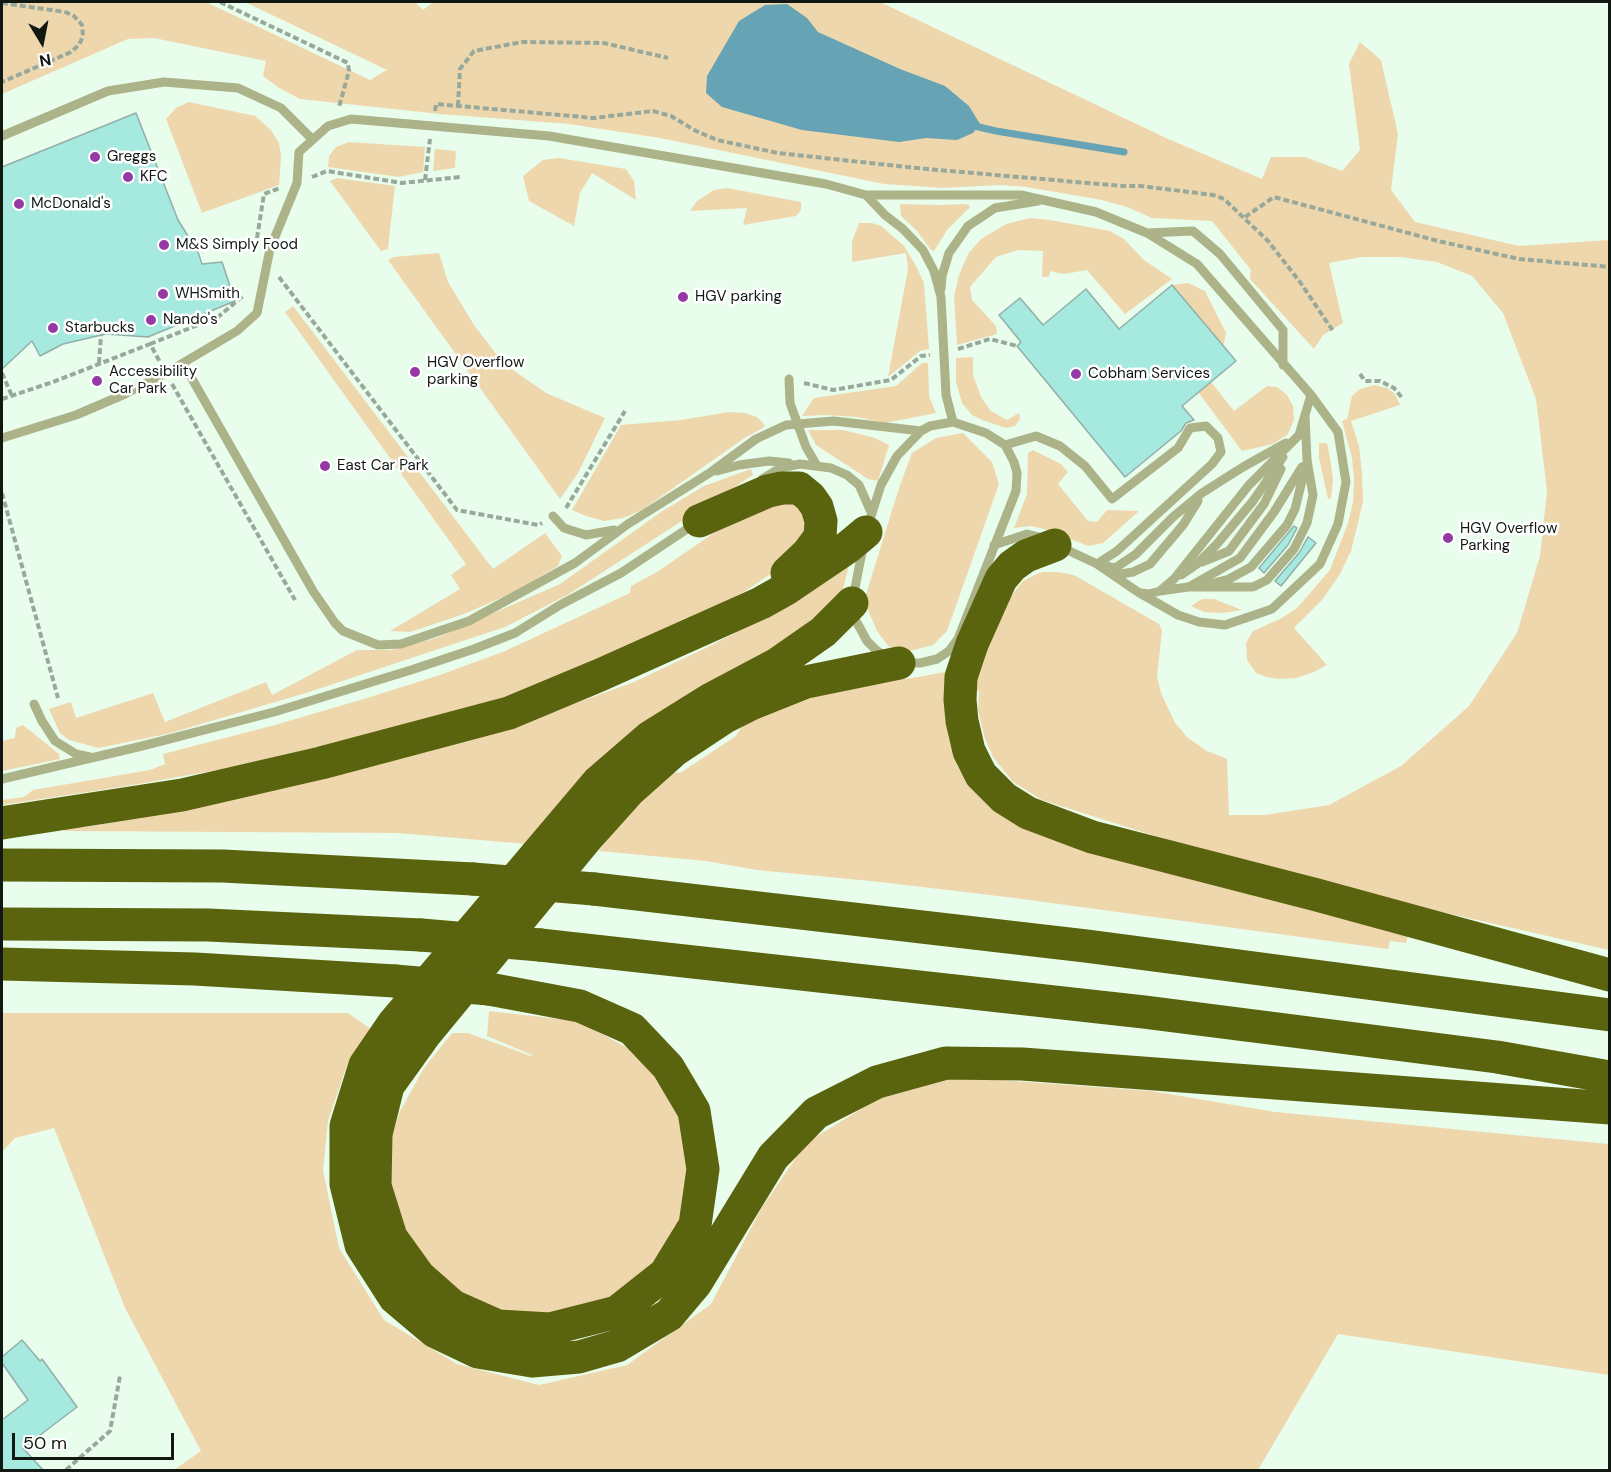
<!DOCTYPE html>
<html>
<head>
<meta charset="utf-8">
<style>
	body { margin:0 }
	#map { position:relative; width:1611px; height:1472px; overflow:hidden; background:#e8fdec; font-family:"DM Sans",sans-serif }
	canvas { display:block }
	.frame { position:absolute; inset:0; border:3px solid #111812; pointer-events:none }
	.north { position:absolute; left:12px; top:12px; width:60px; height:60px; -webkit-text-stroke:4px #fff; paint-order:stroke; rotate:170deg; font-size:16px; font-weight:700; line-height:24px; text-align:center; color:#111812 }
	.north::after { content:''; display:block; margin:auto; width:21px; height:27px; background:#111812; clip-path:polygon(50% 0,100% 100%,50% 72%,0 100%) }
	.scale { position:absolute; left:12px; top:1433px; width:162px; height:27px; box-sizing:border-box; border:3px solid #111812; border-top:0; padding-left:8px; font-size:18px; line-height:21px; white-space:nowrap; color:#111812; -webkit-text-stroke:4px #fff; paint-order:stroke }
</style>
</head>
<body>
<div id="map">
<canvas width="1611" height="1472"></canvas>
<div class="frame"></div>
<div class="north">N</div>
<div class="scale">50 m</div>
</div>
<script>
const c = document.querySelector('canvas').getContext('2d');
c.lineJoin = 'round';
function paint(path, color) { c.fillStyle = color; c.fill(path, 'evenodd'); }
const toPath = rows => new Path2D(rows.map(r => 'M' + r).join(''));
function trace(path, color, width, dash) { c.strokeStyle = color; c.lineWidth = width; c.lineCap = dash ? 'butt' : 'round'; c.setLineDash(dash || []); c.stroke(path); }
function label(font, color, halo, rows, align = 'center') {
  c.font = font + ' "DM Sans",sans-serif'; c.lineWidth = 5; c.setLineDash([]); c.textBaseline = 'middle'; c.strokeStyle = halo; c.fillStyle = color; for (const [text, x, y, turn = 0] of rows) {
    c.save(); c.translate(x, y); c.rotate((+turn || 0) * Math.PI / 180); c.textAlign = isNaN(turn) ? turn : align; if (halo) c.strokeText(text, 0, 0); c.fillText(text, 0, 0); c.restore();
  }
}
paint(toPath([
	[2,2,206,2,370,80,387,70,245,2,415,2,423,10,433,2,880,2,1166,138,1262,179,1271,157,1305,157,1342,171,1360,150,1349,64,1360,42,1381,60,1398,134,1391,190,1415,222,1519,246,1609,240,1609,950,1420,907,1221,857,1042,800,1013,782,993,757,984,736,978,710,979,691,969,687,1005,604,1023,581,1041,572,1058,572,1074,575,1159,624,1162,630,1157,676,1161,693,1175,723,1188,738,1207,751,1227,759,1229,815,1265,815,1329,805,1401,766,1469,706,1517,633,1540,556,1547,491,1536,399,1503,313,1472,276,1437,262,1400,257,1362,257,1329,263,1343,323,1323,335,1314,349,1250,279,1251,270,1212,221,1152,218,1127,207,1102,200,1026,187,1002,185,943,188,884,184,660,138,569,124,440,114,300,99,279,88,263,76,266,61,154,38,128,39,2,94],
	[189,102,255,116,271,130,279,143,281,156,279,185,202,213,166,119,176,108],
	[349,142,425,147,423,172,399,177,328,167,329,156,336,147],
	[435,149,456,151,455,168,433,171],
	[559,158,626,169,634,181,636,200,592,173,580,193,574,226,529,201,523,176,543,160],
	[337,178,395,186,388,249,381,251,330,181],
	[727,188,801,202,801,210,796,216,743,225,747,208,690,211,697,201,714,190],
	[900,204,938,205,964,204,969,205,970,207,947,230,934,251,931,250,917,231,901,216],
	[1030,218,1050,220,1110,231,1124,239,1144,260,1172,279,1125,314,1087,270,1064,274,1050,271,1049,277,1042,277,1043,251,1018,250,996,257,970,287,972,300,996,326,997,334,957,345,954,296,959,275,968,254,981,239,1006,224],
	[859,223,872,223,881,226,904,246,915,264,924,283,929,349,920,351,888,377,908,269,906,253,852,262,852,241],
	[439,253,448,282,474,325,503,363,546,393,605,418,578,473,560,499,388,260,394,257],
	[1188,283,1205,291,1226,333,1223,347,1172,285],
	[293,306,493,569,545,533,562,556,558,566,510,594,464,614,410,632,390,631,460,589,451,575,466,564,285,312],
	[973,357,973,375,981,397,991,411,1007,420,1019,413,1020,419,1015,426,1006,428,982,420,972,415,962,403,956,382,956,358],
	[922,363,928,363,929,396,936,413,885,423,857,417,825,415,802,416,814,398,896,386],
	[1211,382,1234,411,1267,386,1277,387,1287,395,1293,406,1294,420,1288,434,1273,444,1242,451,1198,392],
	[1374,385,1387,388,1395,394,1400,405,1351,421,1359,446,1362,473,1363,502,1351,551,1340,574,1322,600,1294,628,1327,665,1314,672,1296,678,1279,679,1266,677,1256,673,1247,660,1246,643,1253,631,1280,619,1297,608,1330,570,1348,523,1353,502,1354,479,1352,458,1342,421,1347,419,1352,396,1360,389],
	[729,412,745,413,757,417,765,425,763,428,746,437,642,510,623,518,604,521,586,516,572,510,621,425,681,420],
	[808,430,843,430,875,438,889,445,878,481,868,479,816,445],
	[963,433,992,462,999,484,947,631,933,645,910,651,889,647,877,631,864,601,899,488,912,453,936,438],
	[1319,443,1327,443,1330,458,1333,479,1331,498,1328,499,1319,458],
	[1033,450,1061,464,1068,472,1058,484,1088,521,1097,522,1107,510,1139,511,1103,543,1088,546,1048,530,1031,526,1014,528,1027,494,1028,453],
	[751,469,753,475,569,594,505,627,306,693,167,734,98,748,69,740,60,733,49,709,71,702,76,718,153,693,165,722,266,682,272,695,357,650,392,650,439,637,560,584,661,512,704,486],
	[778,497,802,506,808,527,775,571,744,592,696,616,518,693,461,711,354,739,223,769,127,786,2,805,2,800,24,797,33,790,150,770,165,764,163,754,275,725,367,698,440,675,505,651,630,593,631,586,657,572,737,517],
	[850,561,841,597,527,844,397,833,64,831,66,828,92,826,146,815,505,729,634,682,706,648,779,610],
	[1202,599,1214,599,1242,610,1223,613,1204,612,1191,606],
	[945,672,945,718,949,739,958,767,974,790,1408,936,1406,943,1390,941,1388,949,1015,898,880,882,757,870,706,861,599,851,649,785,664,771,680,773,736,736,746,719,789,701,892,679,907,679],
	[23,725,59,754,60,759,2,771,2,741,15,738,16,728],
	[489,1011,578,1021,635,1052,672,1096,687,1134,690,1175,682,1215,664,1252,636,1283,598,1306,554,1317,509,1315,467,1300,431,1273,404,1236,390,1194,388,1149,400,1111,424,1068,452,1033,468,1033,531,1056,532,1055,487,1036],
	[2,1013,348,1013,372,1030,347,1065,328,1121,323,1170,339,1248,384,1320,457,1364,539,1385,627,1365,711,1304,761,1209,806,1143,877,1099,945,1076,1151,1091,1275,1112,1609,1144,1609,1375,1338,1334,1258,1470,174,1470,201,1451,125,1308,54,1128,15,1138,2,1152]
]), '#efd7ad');
paint(toPath([
	[787,4,807,18,818,32,900,69,945,86,969,106,980,124,973,133,957,140,926,138,899,142,802,130,722,107,706,93,707,76,739,21,765,5]
]), '#66a3b5');
trace(toPath([
	[970,125,996,131,1124,152]
]), '#66a3b5', 7);
const building = toPath([
	[136,113,178,220,198,252,202,264,222,262,235,301,148,337,106,334,63,344,40,356,32,341,2,369,2,167,136,113],
	[1172,285,1236,361,1182,406,1194,420,1186,423,1181,431,1125,477,1017,346,1021,342,999,315,1020,298,1043,325,1086,289,1119,329,1172,285],
	[1294,526,1297,528,1288,545,1264,573,1259,568,1294,526],
	[1308,537,1316,543,1281,586,1275,581,1299,553,1308,537],
	[22,1340,40,1361,42,1359,77,1407,23,1448,43,1470,2,1470,2,1420,28,1400,2,1363,2,1357,22,1340]
]);
paint(building, '#a6e9df');
trace(building, '#92aea9', 1.5);
trace(toPath([
	[220,2,348,63,349,71,339,107],
	[2,3,65,12,74,16,82,25,83,36,79,45,71,52,2,82],
	[458,106,460,69,474,51,522,42,604,43,668,58],
	[435,111,436,104,594,118,653,111,671,116,696,131,717,140,778,153,916,168,1122,186,1141,186,1213,195,1224,199,1268,241,1300,282,1333,331],
	[312,177,327,171,402,183,460,177],
	[425,180,430,139],
	[1245,217,1274,197,1438,241,1519,259,1610,267],
	[257,238,264,194,280,188],
	[279,277,457,510,538,525,542,523],
	[150,344,218,317,244,295],
	[958,349,990,339,1017,346],
	[99,363,101,335],
	[2,373,12,396],
	[1360,374,1365,381,1380,381,1394,388,1403,399],
	[804,383,833,390,891,380,921,356,930,355],
	[172,384,295,600],
	[2,399,53,382,150,344,160,362],
	[2,493,58,698],
	[566,508,625,411],
	[66,1470,110,1431,120,1376]
]), '#98a89b', 4, [6, 3]);
trace(toPath([
	[2,136,108,91,164,82,238,88,281,108,312,139],
	[866,195,885,215,903,229,923,250,934,271,941,297,946,395,953,422],
	[1147,233,1193,231,1220,254,1283,330,1283,365],
	[941,289,942,276,949,253,968,226,995,208,1038,201],
	[183,363,313,591,335,623,343,631,378,645,401,644,469,621,575,563,628,524,711,472,756,439,786,425,834,421,921,431],
	[789,379,790,403,806,447,816,464],
	[953,422,986,433,1005,445,1014,462,1017,473,1016,491,958,639,949,651,937,659,920,663,899,663,886,657,876,650,867,641,855,619,852,603,866,532,881,485,897,456,921,431,930,426,953,422],
	[2,438,76,415,125,394,166,373,237,331,257,313,270,249,297,183,299,152,328,126,351,119,549,136,826,184,866,195,1021,195,1096,212,1147,233,1197,264,1311,395,1338,432,1346,482,1338,524,1320,564,1272,609,1225,625,1199,622,1178,615,1138,592,1097,564,1061,547],
	[1005,445,1036,436,1060,446,1085,466,1112,499,1178,448,1190,428,1206,426,1218,438,1221,452,1212,464,1117,551,1097,564],
	[717,471,739,465,769,461,789,463],
	[762,479,780,468,800,464,831,468,847,475,859,485,871,512],
	[553,516,564,528,586,535,614,530],
	[994,545,1027,534,1043,538],
	[1202,562,1229,551,1264,504,1281,469],
	[1105,566,1115,568,1136,554,1173,517,1202,493,1243,467,1286,443],
	[1114,575,1133,572,1150,564,1183,525,1198,501],
	[1181,575,1197,564,1217,544,1253,501,1283,457],
	[1207,585,1229,579,1251,567,1287,525,1295,509,1306,465],
	[1189,587,1240,558,1274,512,1302,467],
	[1160,591,1188,587,1253,587,1267,580,1294,549,1307,523,1313,495,1307,460,1305,415],
	[1141,593,1149,594,1160,591,1174,579,1249,485,1299,435,1311,395],
	[34,704,42,721,55,741,76,754,90,757],
	[2,779,142,746,274,712,411,670,474,649,515,633,560,605,621,573,696,523]
]), '#acb389', 9);
trace(toPath([
	[699,521,768,491,782,488,799,488,810,497,817,507,821,521,820,537,808,553,787,573],
	[1055,545,1026,556,1012,566,1001,579,972,644,961,677,960,700,962,721,969,751,981,775,1004,798,1028,813,1092,837,1317,895,1610,975],
	[852,603,823,632,777,664,711,699,650,737,598,782,393,1024,365,1065,346,1126,346,1184,361,1245,395,1298,434,1331,478,1352,532,1361,579,1357,617,1346,669,1315,696,1283,773,1157,816,1113,877,1082,946,1063,1022,1064,1610,1108],
	[2,823,182,795,321,763,509,713,600,675,761,603,786,589,848,547,866,532],
	[2,865,223,866,473,879],
	[594,889,1086,946,1610,1015],
	[2,924,208,925,421,935],
	[540,945,1144,1012,1497,1057,1610,1077],
	[2,964,195,969,395,981],
	[489,989,580,1006,632,1029,668,1067,694,1111,703,1169,695,1225,665,1274,617,1312,550,1329,498,1326,453,1306,419,1276,391,1237,375,1186,376,1134,388,1086,426,1033,586,839,629,791,675,750,725,717,751,704,806,682,899,663]
]), '#5a630e', 33);
trace(toPath([
	[473,879,594,889],
	[421,935,540,945],
	[395,981,489,989]
]), '#5a630e', 33);
for (const [x, y, r, color] of [
	[95,157,6,"#953aa5"],
	[128,177,6,"#953aa5"],
	[19,204,6,"#953aa5"],
	[164,245,6,"#953aa5"],
	[163,294,6,"#953aa5"],
	[683,297,6,"#953aa5"],
	[151,320,6,"#953aa5"],
	[53,328,6,"#953aa5"],
	[415,372,6,"#953aa5"],
	[1076,374,6,"#953aa5"],
	[97,381,6,"#953aa5"],
	[325,466,6,"#953aa5"],
	[1448,538,6,"#953aa5"]
]) { const dot = new Path2D(); dot.arc(x, y, r, 0, 2 * Math.PI); c.fillStyle = color; c.fill(dot); trace(dot, '#fff', 2); }
label('15px', '#111812', '#fff', [
	["Greggs",107,157],
	["KFC",140,177],
	["McDonald's",31,204],
	["M&S Simply Food",176,245],
	["WHSmith",175,294],
	["HGV parking",695,297],
	["Nando's",163,320],
	["Starbucks",65,328],
	["HGV Overflow",427,363],
	["parking",427,380],
	["Accessibility",109,372],
	["Car Park",109,389],
	["Cobham Services",1088,374],
	["East Car Park",337,466],
	["HGV Overflow",1460,529],
	["Parking",1460,546]
], 'left');
</script>
</body>
</html>
